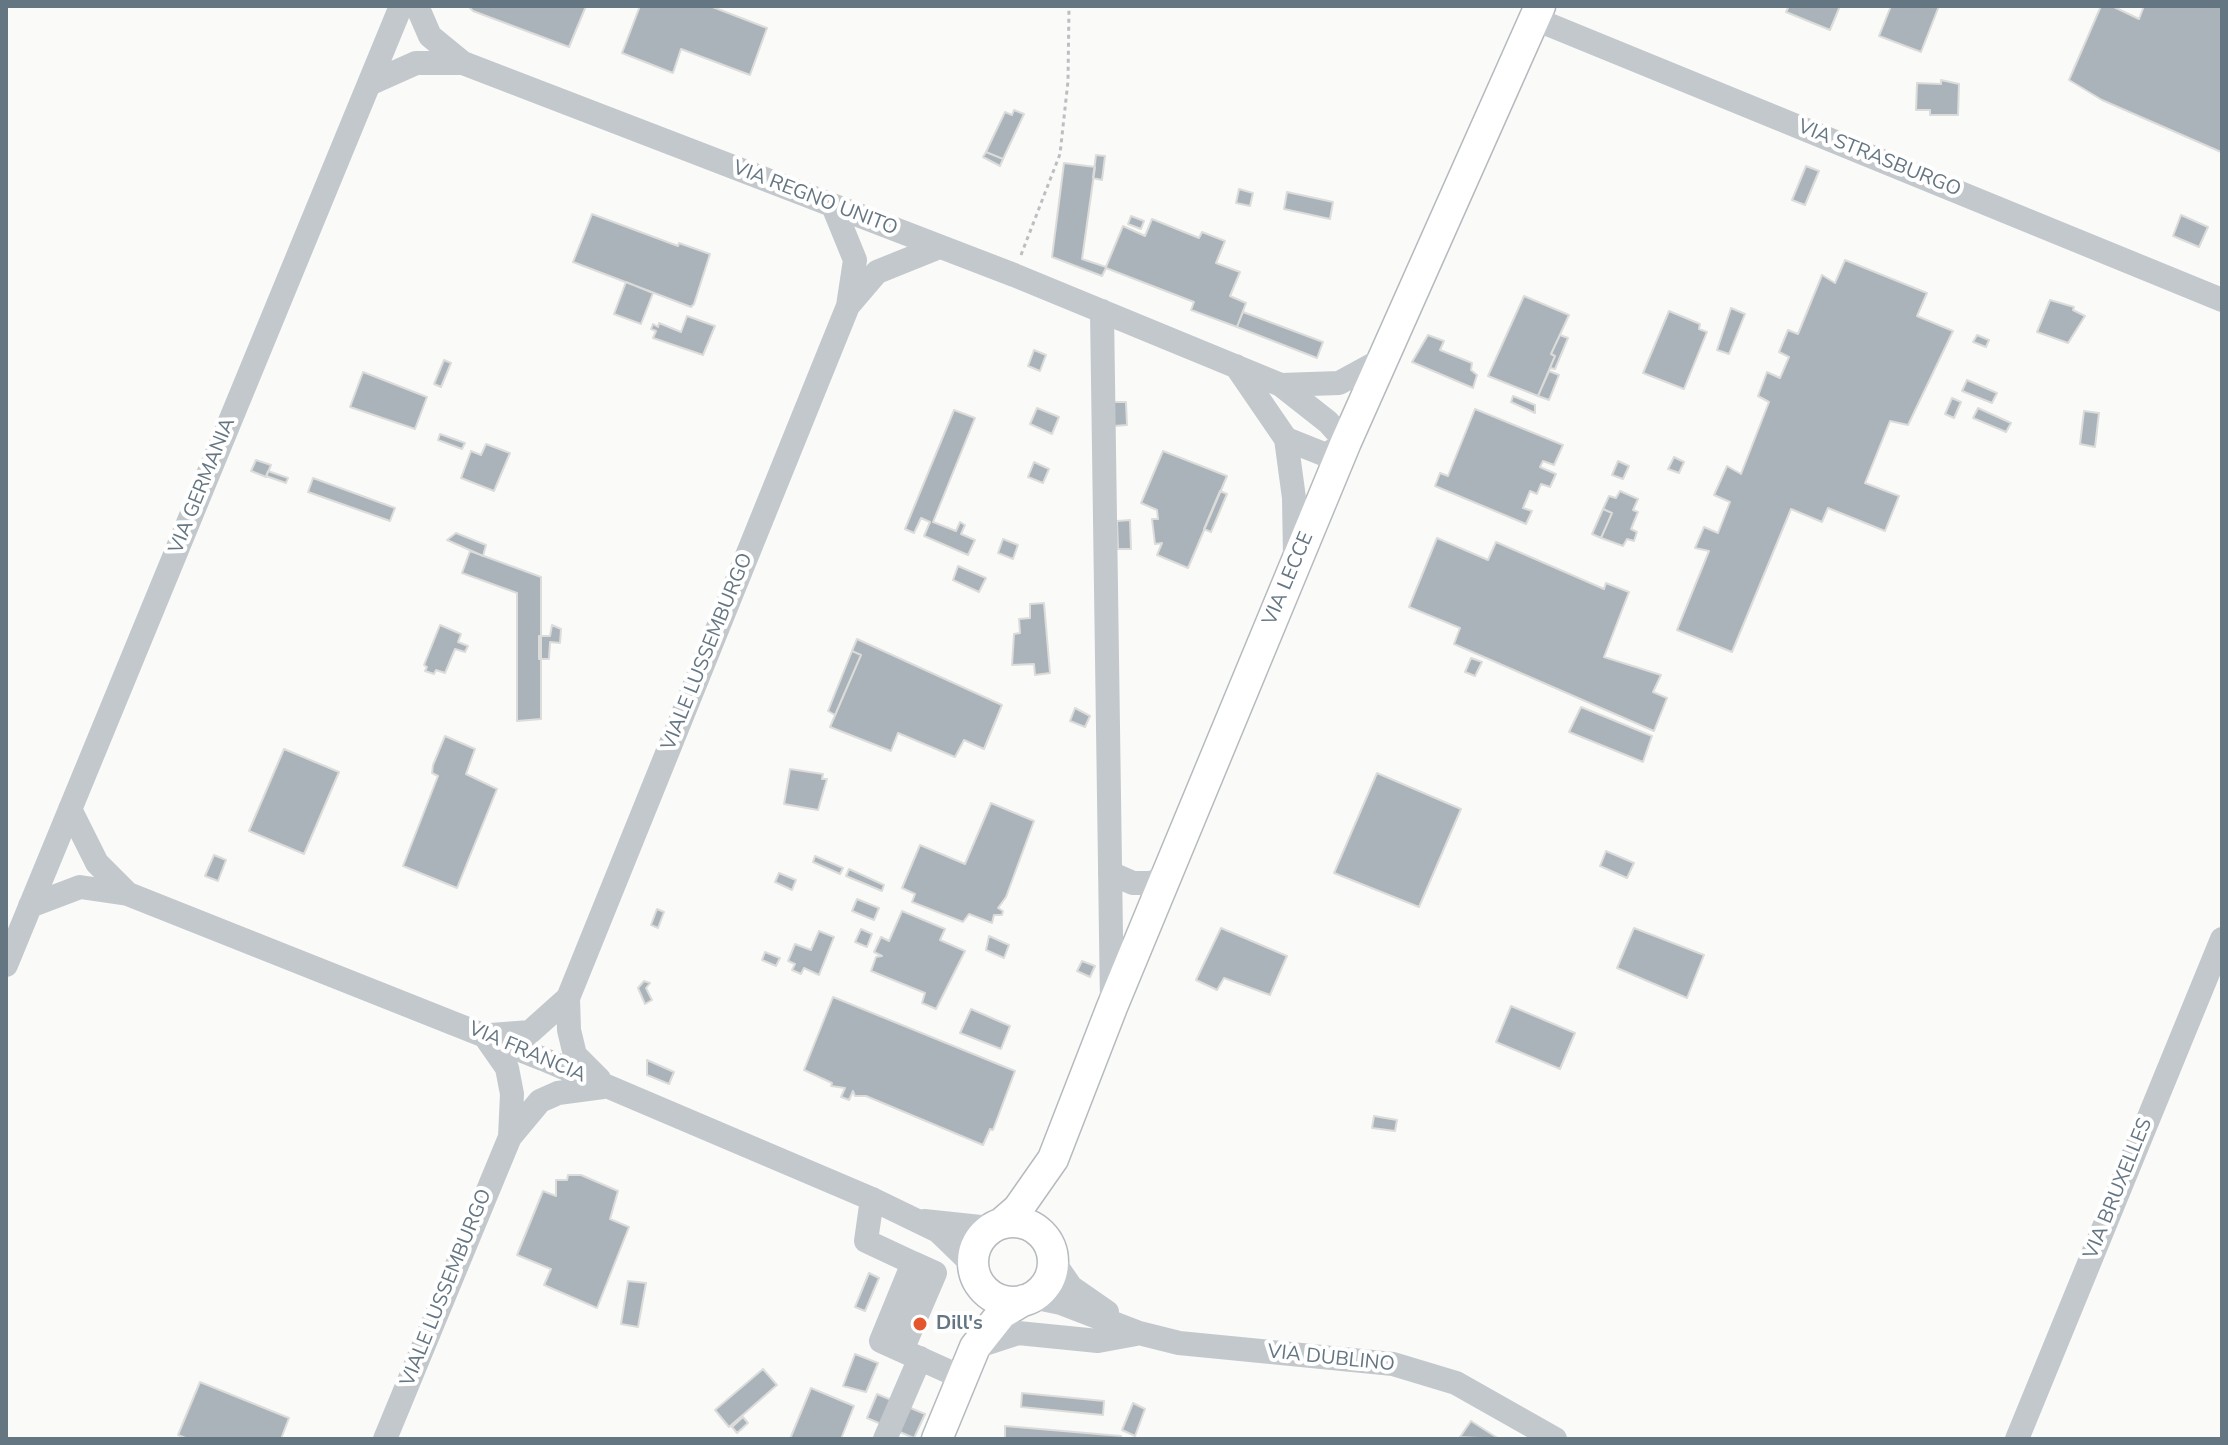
<!DOCTYPE html>
<html>
<head>
<meta charset="utf-8">
<style>
	body { margin:0 }
	#map { position:relative; width:2228px; height:1445px; overflow:hidden; background:#fafaf8; font-family:"Nunito Sans",sans-serif }
	canvas { display:block }
	.frame { position:absolute; inset:0; border:8px solid #657683; pointer-events:none }
</style>
</head>
<body>
<div id="map">
<canvas width="2228" height="1445"></canvas>
<div class="frame"></div>
</div>
<script>
const c = document.querySelector('canvas').getContext('2d');
c.lineJoin = 'round';
function paint(path, color) { c.fillStyle = color; c.fill(path, 'evenodd'); }
const toPath = rows => new Path2D(rows.map(r => 'M' + r).join(''));
function trace(path, color, width, dash) { c.strokeStyle = color; c.lineWidth = width; c.lineCap = dash ? 'butt' : 'round'; c.setLineDash(dash || []); c.stroke(path); }
function label(font, color, halo, rows, align = 'center') {
  c.font = font + ' "Nunito Sans",sans-serif'; c.lineWidth = 8; c.setLineDash([]); c.textBaseline = 'middle'; c.strokeStyle = halo; c.fillStyle = color; for (const [text, x, y, turn = 0] of rows) {
    c.save(); c.translate(x, y); c.rotate((+turn || 0) * Math.PI / 180); c.textAlign = isNaN(turn) ? turn : align; if (halo) c.strokeText(text, 0, 0); c.fillText(text, 0, 0); c.restore();
  }
}
const building = toPath([
	[468,6,586,6,569,47,473,11,468,6],
	[640,6,710,6,767,28,750,75,681,49,673,73,622,53,640,6],
	[1789,6,1840,6,1830,30,1786,12,1789,6],
	[1891,6,1939,6,1921,52,1879,36,1891,6],
	[2101,6,2112,6,2139,19,2144,6,2222,6,2221,152,2102,100,2069,80,2101,6],
	[1941,80,1959,84,1958,115,1930,115,1930,110,1916,110,1917,83,1941,84,1941,80],
	[1014,110,1024,114,1003,159,986,152,1005,112,1012,115,1014,110],
	[986,152,1003,159,1000,166,983,157,986,152],
	[1096,155,1105,156,1102,180,1093,178,1096,155],
	[1064,163,1095,167,1082,259,1106,267,1123,226,1145,236,1152,219,1199,238,1202,232,1225,241,1216,263,1240,272,1230,296,1246,303,1237,327,1191,310,1194,302,1106,268,1102,276,1052,257,1064,163],
	[1806,166,1819,171,1805,205,1792,200,1806,166],
	[1239,189,1253,193,1250,206,1236,203,1239,189],
	[1287,192,1333,202,1330,219,1284,209,1287,192],
	[592,214,678,246,679,243,710,254,694,304,691,307,573,262,592,214],
	[2181,215,2208,227,2199,247,2173,236,2181,215],
	[1131,216,1144,221,1141,229,1128,224,1131,216],
	[1845,260,1927,293,1917,316,1953,331,1908,425,1890,421,1865,483,1899,496,1885,531,1828,508,1822,522,1791,509,1732,652,1677,630,1709,551,1695,548,1704,527,1718,533,1730,502,1714,495,1727,466,1741,474,1769,402,1758,396,1767,372,1780,378,1789,357,1779,352,1788,330,1798,334,1822,275,1835,283,1845,260],
	[626,282,653,293,641,324,614,314,626,282],
	[1524,296,1569,315,1551,354,1555,356,1538,396,1488,376,1524,296],
	[2050,300,2074,307,2073,310,2085,316,2068,343,2037,332,2050,300],
	[1731,308,1745,314,1729,354,1717,350,1731,308],
	[1669,311,1700,324,1699,329,1707,332,1684,389,1643,373,1669,311],
	[1243,312,1323,342,1317,358,1237,327,1243,312],
	[687,316,715,326,703,355,653,338,656,331,651,329,653,324,658,327,659,323,681,332,687,316],
	[1428,335,1444,341,1440,350,1472,363,1471,370,1477,375,1473,388,1412,362,1428,335],
	[1560,335,1568,338,1555,369,1550,368,1555,356,1551,354,1560,335],
	[1977,335,1989,340,1986,347,1973,342,1977,335],
	[1034,350,1046,355,1040,371,1028,366,1034,350],
	[444,360,451,363,441,387,434,384,444,360],
	[1549,371,1559,375,1549,400,1538,396,1549,371],
	[363,372,427,397,415,429,350,407,363,372],
	[1967,380,1997,393,1992,403,1962,391,1967,380],
	[1513,396,1535,405,1535,413,1511,402,1513,396],
	[1952,398,1961,402,1954,418,1945,414,1952,398],
	[1113,402,1126,402,1127,425,1114,426,1113,402],
	[1037,408,1059,417,1052,434,1030,424,1037,408],
	[1978,408,2011,423,2006,432,1973,418,1978,408],
	[1475,409,1563,445,1554,465,1543,461,1540,467,1556,474,1550,487,1541,484,1537,494,1530,491,1523,508,1532,511,1526,524,1435,486,1440,473,1448,476,1475,409],
	[954,410,975,418,933,522,956,531,960,522,965,525,961,534,975,540,968,555,924,536,930,522,921,518,914,533,905,529,954,410],
	[2084,411,2099,413,2095,447,2080,444,2084,411],
	[440,434,465,443,462,449,438,440,440,434],
	[486,444,510,453,494,491,461,478,471,451,481,455,486,444],
	[1163,451,1227,476,1188,568,1157,555,1162,543,1155,544,1152,519,1158,519,1157,510,1141,503,1163,451],
	[1674,457,1684,462,1679,473,1668,469,1674,457],
	[256,460,271,465,266,477,251,471,256,460],
	[1618,461,1629,466,1623,479,1612,475,1618,461],
	[1034,462,1049,469,1043,483,1028,477,1034,462],
	[268,471,288,478,286,483,266,476,268,471],
	[313,478,395,508,390,521,308,492,313,478],
	[1220,491,1227,494,1211,532,1204,529,1220,491],
	[1620,491,1638,499,1633,510,1638,512,1631,529,1637,532,1634,541,1627,539,1623,546,1601,538,1612,513,1603,509,1609,496,1616,498,1620,491],
	[1603,509,1612,513,1601,538,1592,534,1603,509],
	[1130,520,1131,549,1118,549,1117,521,1130,520],
	[456,533,486,545,483,556,447,540,456,533],
	[1437,538,1488,560,1496,542,1604,589,1606,583,1629,592,1604,657,1661,675,1653,692,1667,698,1654,731,1454,644,1460,628,1409,607,1437,538],
	[1003,539,1018,545,1013,559,998,553,1003,539],
	[470,551,541,577,541,719,517,721,517,593,462,573,470,551],
	[958,566,986,578,979,592,953,580,958,566],
	[1044,603,1050,673,1035,675,1034,664,1012,665,1014,634,1020,633,1019,619,1030,618,1030,604,1044,603],
	[440,625,461,634,458,642,468,646,465,652,455,649,445,673,436,670,434,674,425,671,427,667,424,665,440,625],
	[552,625,561,629,560,643,550,642,549,659,539,659,539,636,550,636,552,625],
	[857,639,1002,705,984,749,964,740,955,757,898,733,891,751,830,727,861,655,852,651,857,639],
	[852,651,861,655,835,715,828,711,852,651],
	[1471,658,1482,662,1475,676,1465,672,1471,658],
	[1581,707,1652,736,1643,762,1569,732,1581,707],
	[1075,708,1090,716,1085,727,1070,721,1075,708],
	[445,736,475,749,466,774,497,789,457,888,403,866,438,776,432,773,433,765,445,736],
	[284,749,339,772,304,854,249,831,284,749],
	[790,769,823,774,822,779,827,779,818,810,784,804,790,769],
	[1377,773,1461,809,1419,907,1334,873,1377,773],
	[991,803,1034,821,1006,897,998,908,1003,911,1002,915,994,915,992,923,969,914,963,922,912,902,915,894,902,888,920,845,965,864,991,803],
	[1606,851,1634,863,1627,878,1600,866,1606,851],
	[214,855,226,860,218,881,205,876,214,855],
	[815,856,843,868,840,874,813,862,815,856],
	[849,869,884,885,882,891,846,876,849,869],
	[779,873,796,880,792,890,775,882,779,873],
	[857,899,879,908,874,920,852,911,857,899],
	[657,909,664,912,658,928,651,925,657,909],
	[902,911,945,929,940,940,965,951,936,1009,922,1003,925,993,871,971,876,957,882,956,874,952,881,937,889,941,902,911],
	[1221,928,1287,956,1270,995,1224,978,1217,990,1196,980,1221,928],
	[1634,928,1704,955,1687,998,1617,968,1634,928],
	[861,929,872,934,867,947,855,942,861,929],
	[819,931,834,937,819,975,804,968,801,974,792,970,795,964,788,961,795,944,811,950,819,931],
	[989,936,1009,945,1004,958,986,950,989,936],
	[765,952,780,958,776,966,762,960,765,952],
	[1082,961,1095,966,1090,977,1077,971,1082,961],
	[644,981,650,983,646,988,652,1000,645,1004,638,988,644,981],
	[833,997,1015,1071,993,1130,990,1129,983,1145,866,1096,855,1096,853,1091,849,1100,841,1097,845,1088,831,1086,832,1083,804,1070,833,997],
	[1511,1006,1575,1033,1560,1069,1496,1042,1511,1006],
	[971,1009,1010,1026,1001,1049,960,1033,971,1009],
	[647,1060,674,1072,669,1084,647,1075,647,1060],
	[1374,1116,1397,1120,1395,1131,1372,1128,1374,1116],
	[568,1175,581,1175,618,1191,610,1219,629,1227,597,1308,544,1285,551,1269,517,1255,543,1191,556,1196,556,1180,567,1180,568,1175],
	[869,1273,879,1278,865,1311,855,1307,869,1273],
	[628,1281,646,1283,638,1327,621,1324,628,1281],
	[855,1354,878,1363,866,1392,843,1386,855,1354],
	[763,1369,777,1385,729,1427,715,1410,763,1369],
	[200,1382,289,1418,281,1439,188,1439,178,1435,200,1382],
	[811,1388,854,1406,841,1439,790,1439,811,1388],
	[1022,1393,1104,1401,1103,1415,1021,1407,1022,1393],
	[877,1394,925,1414,914,1438,867,1418,877,1394],
	[1133,1403,1145,1409,1135,1436,1122,1430,1133,1403],
	[743,1417,748,1423,737,1433,732,1427,743,1417],
	[1471,1421,1499,1439,1460,1437,1471,1421],
	[1005,1426,1121,1436,1121,1439,1005,1439,1005,1426]
]);
paint(building, '#aab3b9');
trace(building, '#dcdcda', 2);
const major = toPath([
	[1003,1222,1018,1209,1053,1159,1112,1007,1346,442,1540,6],
	'973 1262a40 40 0 1 1 80 0a40 40 0 1 1-80 0Z',
	[937,1439,975,1347,1002,1313,1024,1300]
]);
trace(major, '#b5babe', 33);
trace(toPath([
	[1021,255,1060,154,1068,81,1069,6]
]), '#bbbfc2', 3, [4, 4]);
trace(toPath([
	[417,6,430,36,463,63,1014,275,1281,385,1339,383,1383,359],
	[1535,19,2222,300],
	[369,84,416,63,463,63],
	[848,306,877,272,939,247],
	[1102,311,1112,1004],
	[1236,366,1286,439,1294,498,1295,559],
	[1281,385,1328,422,1346,442,1326,455,1286,439],
	[70,809,97,863,128,894],
	[1110,873,1133,883,1151,883,1166,876],
	[30,906,80,887,128,894,543,1059,872,1199,938,1231,972,1264],
	[6,965,401,6],
	[568,998,569,1030,575,1055,599,1079],
	[484,1035,507,1068,512,1094,510,1137],
	[491,1035,530,1032,568,998,848,306,855,260,833,206],
	[872,1199,866,1241,913,1263,881,1341,963,1378],
	[924,1221,990,1228],
	[1053,1261,1071,1287,1107,1312],
	[1032,1297,1061,1303,1139,1333,1179,1343,1393,1364,1456,1383,1555,1439],
	[975,1347,1018,1333,1098,1341,1136,1334],
	[902,1350,935,1273,913,1263],
	[385,1439,510,1137,540,1101,558,1093,603,1087],
	[885,1439,920,1358],
	[2017,1439,2222,939]
]), '#c3c8cc', 24);
trace(major, '#fff', 30);
for (const [x, y, r, color] of [
	[920,1324,8,"#e4572e"]
]) { const dot = new Path2D(); dot.arc(x, y, r, 0, 2 * Math.PI); c.fillStyle = color; c.fill(dot); trace(dot, '#fff', 3); }
label('20px', '#657683', '#fff', [
	["VIA STRASBURGO",1879,159,22],
	["VIA REGNO UNITO",815,199,21],
	["VIA GERMANIA",203,486,-68],
	["VIA LECCE",1289,579,-67],
	["VIALE LUSSEMBURGO",708,652,-68],
	["VIA FRANCIA",527,1053,23],
	["VIA BRUXELLES",2119,1189,-68],
	["VIALE LUSSEMBURGO",447,1288,-68],
	["VIA DUBLINO",1331,1359,6]
]);
label('bold 20px', '#657683', '#fff', [
	["Dill's",936,1324]
], 'left');
</script>
</body>
</html>
